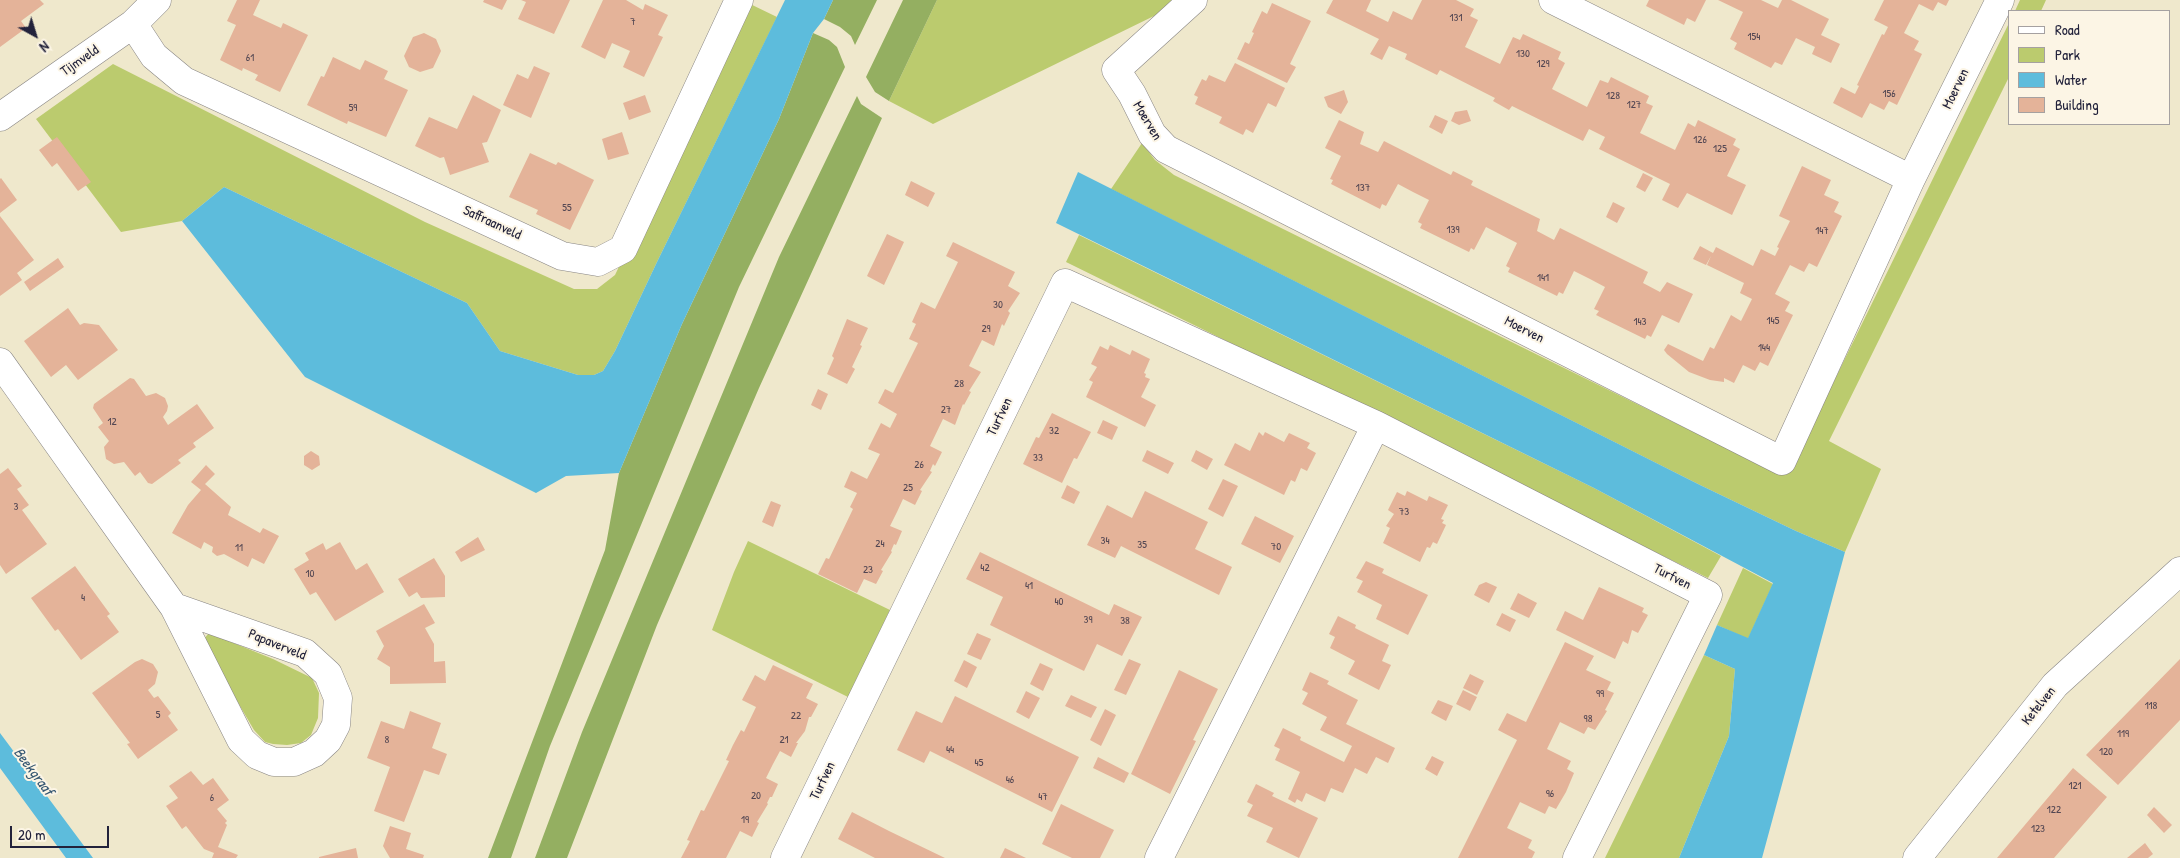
<!DOCTYPE html>
<html>
<head>
<meta charset="utf-8">
<style>
	body { margin:0 }
	#map { position:relative; width:2180px; height:858px; overflow:hidden; background:#efe8cc; font-family:"Patrick Hand",sans-serif }
	canvas { display:block }
	.legend { position:absolute; left:2008px; top:10px; width:162px; height:115px; box-sizing:border-box; background:#fcf5e5; border:1px solid #a5a1a1; margin:0; padding:6px 9px; list-style:none; font-size:15px; color:#22223b }
	.legend li { display:flex; align-items:center; gap:10px; height:25px }
	.legend b { width:25px; border:1px solid #a5a1a1 }
	.north { position:absolute; left:10px; top:10px; width:50px; height:50px; -webkit-text-stroke:4px #fcf5e5; paint-order:stroke; rotate:141deg; font-size:14px; font-weight:700; line-height:20px; text-align:center; color:#22223b }
	.north::after { content:''; display:block; margin:auto; width:18px; height:22px; background:#22223b; clip-path:polygon(50% 0,100% 100%,50% 72%,0 100%) }
	.scale { position:absolute; left:10px; top:826px; width:99px; height:22px; box-sizing:border-box; border:2px solid #22223b; border-top:0; padding-left:6px; font-size:15px; line-height:18px; white-space:nowrap; color:#22223b; -webkit-text-stroke:4px #fcf5e5; paint-order:stroke }
</style>
</head>
<body>
<div id="map">
<canvas width="2180" height="858"></canvas>
<ul class="legend">
<li><b style="height:6px;background:#fff"></b>Road</li>
<li><b style="height:14px;background:#bbcb6e"></b>Park</li>
<li><b style="height:14px;background:#5dbcdc"></b>Water</li>
<li><b style="height:14px;background:#e4b399"></b>Building</li>
</ul>
<div class="north">N</div>
<div class="scale">20 m</div>
</div>
<script>
const c = document.querySelector('canvas').getContext('2d');
c.lineJoin = 'round';
function paint(path, color) { c.fillStyle = color; c.fill(path, 'evenodd'); }
const toPath = rows => new Path2D(rows.map(r => 'M' + r).join(''));
function trace(path, color, width, dash) { c.strokeStyle = color; c.lineWidth = width; c.lineCap = dash ? 'butt' : 'round'; c.setLineDash(dash || []); c.stroke(path); }
function label(font, color, halo, rows, align = 'center') {
  c.font = font + ' "Patrick Hand",sans-serif'; c.lineWidth = 4; c.setLineDash([]); c.textBaseline = 'middle'; c.strokeStyle = halo; c.fillStyle = color; for (const [text, x, y, turn = 0] of rows) {
    c.save(); c.translate(x, y); c.rotate((+turn || 0) * Math.PI / 180); c.textAlign = isNaN(turn) ? turn : align; if (halo) c.strokeText(text, 0, 0); c.fillText(text, 0, 0); c.restore();
  }
}
paint(toPath([
	[937,0,1175,0,1156,15,933,124,889,101],
	[2020,0,2046,0,2041,11,2015,11],
	[746,2,777,17,657,262,615,351,603,371,594,375,578,375,500,351,467,303,224,187,182,221,121,232,36,119,113,64,425,222,574,289,597,289,615,275],
	[2009,23,2009,77,1829,441,1881,469,1845,552,1796,531,1700,485,1111,189,1142,143,1155,160,1174,175,1738,454,1760,462,1813,424],
	[1079,235,1594,488,1721,556,1708,578,1066,262],
	[748,541,890,610,848,697,712,630,734,572],
	[1743,568,1773,584,1748,639,1717,625],
	[209,633,273,659,312,678,319,693,318,718,311,735,301,743,287,745,273,744,265,742,254,730,202,641],
	[1704,655,1735,669,1729,736,1679,858,1605,858]
]), '#bbcb6e');
paint(toPath([
	[833,0,877,0,855,45,851,36,840,27,824,19],
	[903,0,937,0,889,101,875,92,866,77],
	[813,33,829,40,837,47,845,67,739,287,550,746,511,858,488,858,605,550,619,473,682,324,779,119],
	[857,96,861,104,882,118,759,388,657,625,567,858,535,858,582,732,779,257]
]), '#94af61');
paint(toPath([
	[785,0,833,0,824,19,813,33,779,119,682,324,619,473,566,476,536,493,305,377,182,221,224,187,467,303,500,351,578,375,594,375,603,371,615,351,657,262],
	[1078,172,1700,485,1796,531,1845,552,1762,858,1679,858,1729,736,1735,669,1704,655,1717,625,1748,638,1773,583,1594,488,1056,223],
	[0,733,93,858,66,858,0,768]
]), '#5dbcdc');
paint(toPath([
	[0,0,40,0,44,4,21,21,26,28,0,47],
	[237,0,260,0,253,15,281,28,283,23,308,35,280,92,255,80,258,75,243,68,242,71,220,60,236,25,227,21],
	[484,0,507,0,502,10,483,2],
	[521,0,570,0,554,34,518,19,526,2],
	[603,0,626,0,643,10,645,4,668,15,658,35,663,37,644,77,623,67,630,51,612,43,605,59,581,47],
	[1333,0,1371,0,1366,11,1388,22,1393,11,1412,20,1422,0,1456,0,1474,9,1470,16,1478,20,1465,47,1500,64,1513,37,1520,40,1523,34,1561,52,1558,59,1565,63,1552,89,1587,107,1600,80,1608,83,1611,77,1649,96,1646,103,1653,106,1640,133,1675,150,1688,123,1695,127,1698,120,1736,139,1733,145,1740,149,1727,176,1746,185,1732,215,1687,193,1678,208,1662,200,1670,184,1599,149,1605,137,1589,129,1583,141,1512,106,1509,110,1493,101,1495,98,1440,70,1437,75,1405,59,1407,54,1389,46,1382,60,1370,54,1379,39,1326,13],
	[1649,0,1706,0,1695,22,1687,18,1684,25,1646,6],
	[1718,0,1761,0,1778,8,1782,0,1791,0,1829,19,1821,35,1840,44,1831,63,1812,54,1815,47,1796,38,1782,65,1775,62,1771,68,1734,49,1737,43,1730,39,1743,12],
	[1884,0,1949,0,1946,6,1938,2,1933,11,1919,4,1904,33,1919,41,1914,50,1922,54,1897,105,1889,101,1884,110,1870,103,1862,118,1833,103,1841,87,1855,94,1859,86,1857,85,1882,34,1884,35,1888,27,1874,20],
	[1272,3,1311,21,1290,64,1296,67,1287,83,1237,59,1245,42,1249,44,1254,33,1252,32,1262,11,1267,14],
	[424,33,436,39,441,51,433,68,420,72,409,67,404,56,413,37],
	[333,57,360,70,365,60,388,71,384,79,408,90,386,137,348,121,347,124,307,105,321,76,324,77],
	[1235,63,1285,88,1276,107,1268,103,1253,133,1246,129,1243,135,1219,123,1222,117,1195,104,1198,97,1194,95,1202,79,1206,81,1209,75,1225,82],
	[534,66,550,73,531,118,503,105,517,74,528,79],
	[1344,90,1348,102,1341,114,1328,107,1324,97],
	[473,95,501,110,487,142,482,143,489,162,450,175,444,157,440,158,415,146,429,117,457,129],
	[645,95,651,112,629,120,623,103],
	[1467,110,1471,121,1459,125,1451,121,1455,112],
	[1435,115,1448,121,1442,134,1429,127],
	[1339,120,1364,132,1360,144,1378,152,1384,141,1451,175,1453,171,1473,181,1471,185,1540,219,1537,231,1554,240,1560,228,1648,272,1643,283,1660,292,1667,282,1693,294,1679,323,1662,315,1651,337,1647,335,1645,339,1596,315,1599,311,1594,309,1605,287,1590,279,1574,271,1563,294,1559,292,1557,296,1508,272,1510,268,1506,266,1517,243,1486,227,1474,250,1471,248,1469,252,1420,228,1422,224,1418,222,1429,200,1413,192,1398,184,1386,206,1382,204,1380,209,1331,184,1333,180,1330,179,1341,156,1325,148],
	[622,132,629,154,608,160,602,139],
	[57,137,91,182,78,191,57,163,52,167,39,150],
	[530,153,556,165,558,162,594,180,570,230,536,214,538,210,509,197],
	[1802,166,1831,180,1824,195,1839,202,1834,212,1842,216,1817,267,1809,263,1804,272,1790,265,1775,294,1790,302,1785,311,1793,315,1768,366,1760,362,1755,371,1743,365,1734,383,1724,378,1724,382,1710,380,1689,372,1667,354,1664,350,1668,344,1703,361,1710,347,1714,349,1731,315,1741,321,1752,299,1740,293,1744,283,1707,265,1711,256,1706,265,1693,259,1700,246,1713,253,1716,247,1753,266,1761,249,1775,256,1779,248,1777,247,1790,221,1779,216],
	[1643,173,1653,178,1645,192,1636,187],
	[1,178,17,200,0,213,0,179],
	[911,181,935,193,928,207,905,195],
	[1613,202,1625,208,1617,223,1606,217],
	[0,216,34,260,17,273,22,280,0,296],
	[887,234,904,242,884,285,867,276],
	[953,242,1015,272,1008,286,1020,293,1008,311,1010,313,1004,326,1002,324,994,346,982,340,969,366,981,372,969,391,971,392,964,405,963,404,955,425,943,419,930,446,942,452,935,466,933,464,930,471,932,472,920,490,922,491,915,505,903,499,897,512,890,526,902,531,896,545,894,544,891,551,892,552,881,570,883,571,876,584,864,579,857,593,818,574,826,558,829,559,853,509,850,507,857,493,844,487,851,471,867,479,880,454,868,449,881,423,890,428,897,414,878,403,885,389,893,393,918,343,909,339,916,324,912,322,921,302,935,309,958,262,946,256],
	[58,258,64,267,30,291,24,282],
	[68,308,80,325,84,323,99,325,118,350,78,380,66,365,51,377,24,341],
	[847,319,868,328,860,345,862,346,852,367,855,369,847,384,827,374,834,358,832,356],
	[1110,345,1130,355,1132,350,1150,359,1144,373,1146,374,1145,377,1150,379,1141,397,1156,405,1145,427,1086,397,1093,382,1089,380,1097,367,1091,364,1100,346,1108,350],
	[130,378,134,379,146,396,156,393,165,398,168,406,167,411,163,417,168,425,197,404,214,428,193,443,196,447,178,460,181,463,152,484,148,483,140,472,135,476,124,462,114,464,106,459,104,447,109,441,98,427,103,423,93,408,94,404],
	[818,389,828,394,821,410,811,405],
	[1052,413,1091,432,1077,459,1074,458,1062,483,1023,464,1036,437,1039,438],
	[1103,420,1118,427,1112,440,1097,433],
	[1259,432,1263,436,1265,432,1284,442,1289,433,1310,443,1307,448,1316,453,1307,471,1301,468,1295,482,1291,480,1284,495,1224,465,1235,443,1250,451],
	[1147,450,1174,463,1168,474,1142,461],
	[1196,450,1213,459,1207,470,1191,461],
	[311,451,319,456,320,465,312,470,304,465,304,456],
	[206,465,215,474,205,484,231,507,228,515,260,533,263,528,279,536,264,564,252,558,248,567,224,554,217,556,212,552,213,547,204,542,201,549,172,533,188,505,201,490,191,482],
	[8,468,22,486,17,489,29,505,22,510,47,544,6,574,0,565,0,474],
	[1223,479,1238,486,1223,517,1208,509],
	[1067,485,1080,492,1074,504,1061,498],
	[1145,491,1208,522,1195,549,1232,567,1219,595,1121,546,1115,558,1087,545,1107,505,1132,518],
	[1407,491,1427,501,1429,496,1448,505,1441,519,1444,520,1442,523,1446,525,1437,544,1433,542,1430,548,1427,547,1420,562,1383,543,1390,528,1386,526,1394,514,1388,510,1397,492,1405,496],
	[771,501,781,505,773,527,762,522],
	[1255,516,1294,536,1280,563,1241,544],
	[478,537,485,550,461,562,455,552],
	[340,542,356,570,367,563,384,592,335,621,316,592,310,595,294,569,309,560,305,553,323,543,326,550],
	[980,552,1109,615,1114,604,1142,617,1122,656,1097,644,1084,671,990,625,1003,597,966,579],
	[434,558,445,576,445,597,421,598,417,592,409,597,398,579],
	[1366,561,1384,569,1382,573,1428,595,1408,635,1376,619,1382,605,1357,592,1363,581,1356,578],
	[75,566,110,614,107,616,119,632,81,660,58,629,55,631,31,598],
	[1486,582,1497,587,1489,603,1474,595,1479,585],
	[1599,587,1644,608,1642,612,1648,615,1638,633,1632,630,1628,644,1623,641,1615,659,1556,630,1565,611,1583,620],
	[1518,593,1537,603,1529,618,1510,609],
	[424,604,435,623,425,628,434,644,434,662,445,661,446,683,390,684,390,667,377,659,384,646,376,631],
	[1502,613,1516,620,1510,632,1496,625],
	[1338,616,1356,625,1355,628,1389,645,1382,661,1391,665,1379,690,1348,674,1355,661,1330,648,1335,637,1329,634],
	[977,633,991,639,981,660,967,654],
	[1565,642,1594,656,1586,670,1611,682,1607,690,1614,693,1605,710,1607,711,1595,730,1588,727,1584,734,1560,722,1547,749,1571,761,1567,769,1574,773,1566,792,1556,809,1549,806,1545,814,1520,802,1507,828,1532,840,1528,848,1535,852,1532,858,1458,858,1517,740,1498,730,1507,713,1526,722],
	[142,659,153,664,158,672,155,684,148,690,154,698,158,696,171,713,168,716,178,730,138,759,127,744,130,743,92,693,135,662],
	[1129,659,1141,664,1126,695,1114,690],
	[2180,659,2180,720,2118,785,2086,755],
	[964,660,977,667,967,688,954,681],
	[1040,663,1053,669,1043,691,1030,684],
	[773,665,813,684,806,698,818,704,811,717,809,717,805,731,796,743,798,743,791,757,780,751,773,764,766,778,778,784,772,797,770,797,767,803,768,804,757,822,759,823,752,837,740,831,726,858,681,858,690,841,687,840,701,810,704,811,729,761,726,760,733,745,741,730,744,732,756,707,742,700,755,675,765,681],
	[1179,670,1218,689,1193,740,1196,741,1170,794,1131,774],
	[1310,672,1329,681,1327,684,1358,700,1346,724,1395,748,1388,763,1376,757,1367,774,1355,768,1343,793,1331,788,1325,802,1306,793,1302,802,1297,799,1295,803,1288,799,1300,772,1275,760,1280,749,1274,746,1283,728,1301,737,1300,740,1344,762,1352,746,1320,730,1327,717,1302,704,1308,693,1302,690],
	[1470,674,1484,681,1477,695,1463,688],
	[1463,690,1477,697,1470,711,1456,704],
	[1026,691,1040,698,1029,719,1016,712],
	[1071,695,1097,707,1091,718,1065,706],
	[955,696,1079,757,1052,812,930,751,924,763,897,750,916,711,942,723],
	[1438,700,1453,706,1446,721,1431,713],
	[1105,709,1116,715,1101,746,1090,740],
	[410,711,441,723,432,748,447,754,439,775,424,770,404,822,374,811,390,767,367,758,381,721,404,729],
	[1432,756,1444,762,1437,776,1425,769],
	[1098,757,1129,773,1124,783,1093,768],
	[2073,768,2107,797,2088,819,2054,858,1997,858],
	[191,771,203,785,213,778,229,800,217,809,227,821,225,823,227,825,218,847,238,855,236,858,212,858,214,853,204,849,186,826,182,829,166,806,178,798,169,786],
	[1256,784,1274,793,1272,796,1318,818,1299,858,1266,842,1273,828,1247,816,1253,805,1247,802],
	[1061,804,1114,830,1100,858,1072,858,1042,844],
	[2154,807,2172,825,2164,833,2147,815],
	[852,812,889,831,945,858,875,858,838,839],
	[390,826,411,833,406,849,424,855,423,858,390,858,383,846],
	[2145,843,2153,854,2148,858,2127,858],
	[356,848,358,858,319,858,319,857],
	[1005,848,1026,858,1000,858]
]), '#e4b399');
const minor = toPath([
	[1193,0,1116,70,1132,94,1152,134,1166,149,1782,461,1911,179,2000,0],
	[1553,0,1911,179],
	[133,24,154,56,184,81,562,256,598,262,623,249,739,0],
	[0,117,133,24,157,0],
	[0,362,174,607],
	[174,607,305,653,328,674,338,698,336,725,328,740,314,753,294,762,274,762,257,755,241,740,174,607],
	[785,858,1065,283,1376,425,1708,595,1577,858],
	[1159,858,1376,425],
	[1917,858,2055,685,2180,571]
]);
trace(minor, '#888584', 29);
trace(minor, '#fff', 28);
label('11px', '#524652', null, [
	["131",1456,18],
	["7",633,22],
	["154",1754,37],
	["130",1523,54],
	["61",250,58],
	["129",1543,64],
	["156",1889,94],
	["128",1613,96],
	["127",1634,105],
	["59",353,108],
	["126",1700,140],
	["125",1720,149],
	["137",1363,188],
	["55",567,208],
	["139",1453,230],
	["147",1822,231],
	["141",1543,278],
	["30",998,305],
	["145",1773,321],
	["143",1640,322],
	["29",986,329],
	["144",1764,348],
	["28",959,384],
	["27",946,410],
	["12",112,422],
	["32",1054,431],
	["33",1038,458],
	["26",919,465],
	["25",908,488],
	["3",16,507],
	["73",1404,512],
	["34",1105,541],
	["24",880,544],
	["35",1142,545],
	["70",1276,547],
	["11",239,548],
	["42",985,568],
	["23",868,570],
	["10",310,574],
	["41",1029,586],
	["4",83,598],
	["40",1059,602],
	["39",1088,620],
	["38",1125,621],
	["99",1600,694],
	["118",2151,706],
	["5",158,715],
	["22",796,716],
	["98",1588,719],
	["119",2123,734],
	["8",387,740],
	["21",784,740],
	["44",950,750],
	["120",2106,752],
	["45",979,763],
	["46",1010,780],
	["121",2075,786],
	["96",1550,794],
	["20",756,796],
	["47",1043,797],
	["6",212,798],
	["122",2054,810],
	["19",745,820],
	["123",2038,829]
]);
label('14px', '#22223b', '#fcf5e5', [
	["Tijmveld",80,61,-35],
	["Moerven",1956,89,-64],
	["Moerven",1147,121,59],
	["Saffraanveld",492,223,25],
	["Moerven",1524,330,27],
	["Turfven",1000,417,-64],
	["Turfven",1672,577,27],
	["Papaverveld",277,645,22],
	["Ketelven",2039,706,-51],
	["Turfven",823,781,-64]
]);
label('italic 15px', '#375873', '#fcf5e5', [
	["Beekgraaf",33,772,53]
]);
</script>
</body>
</html>
